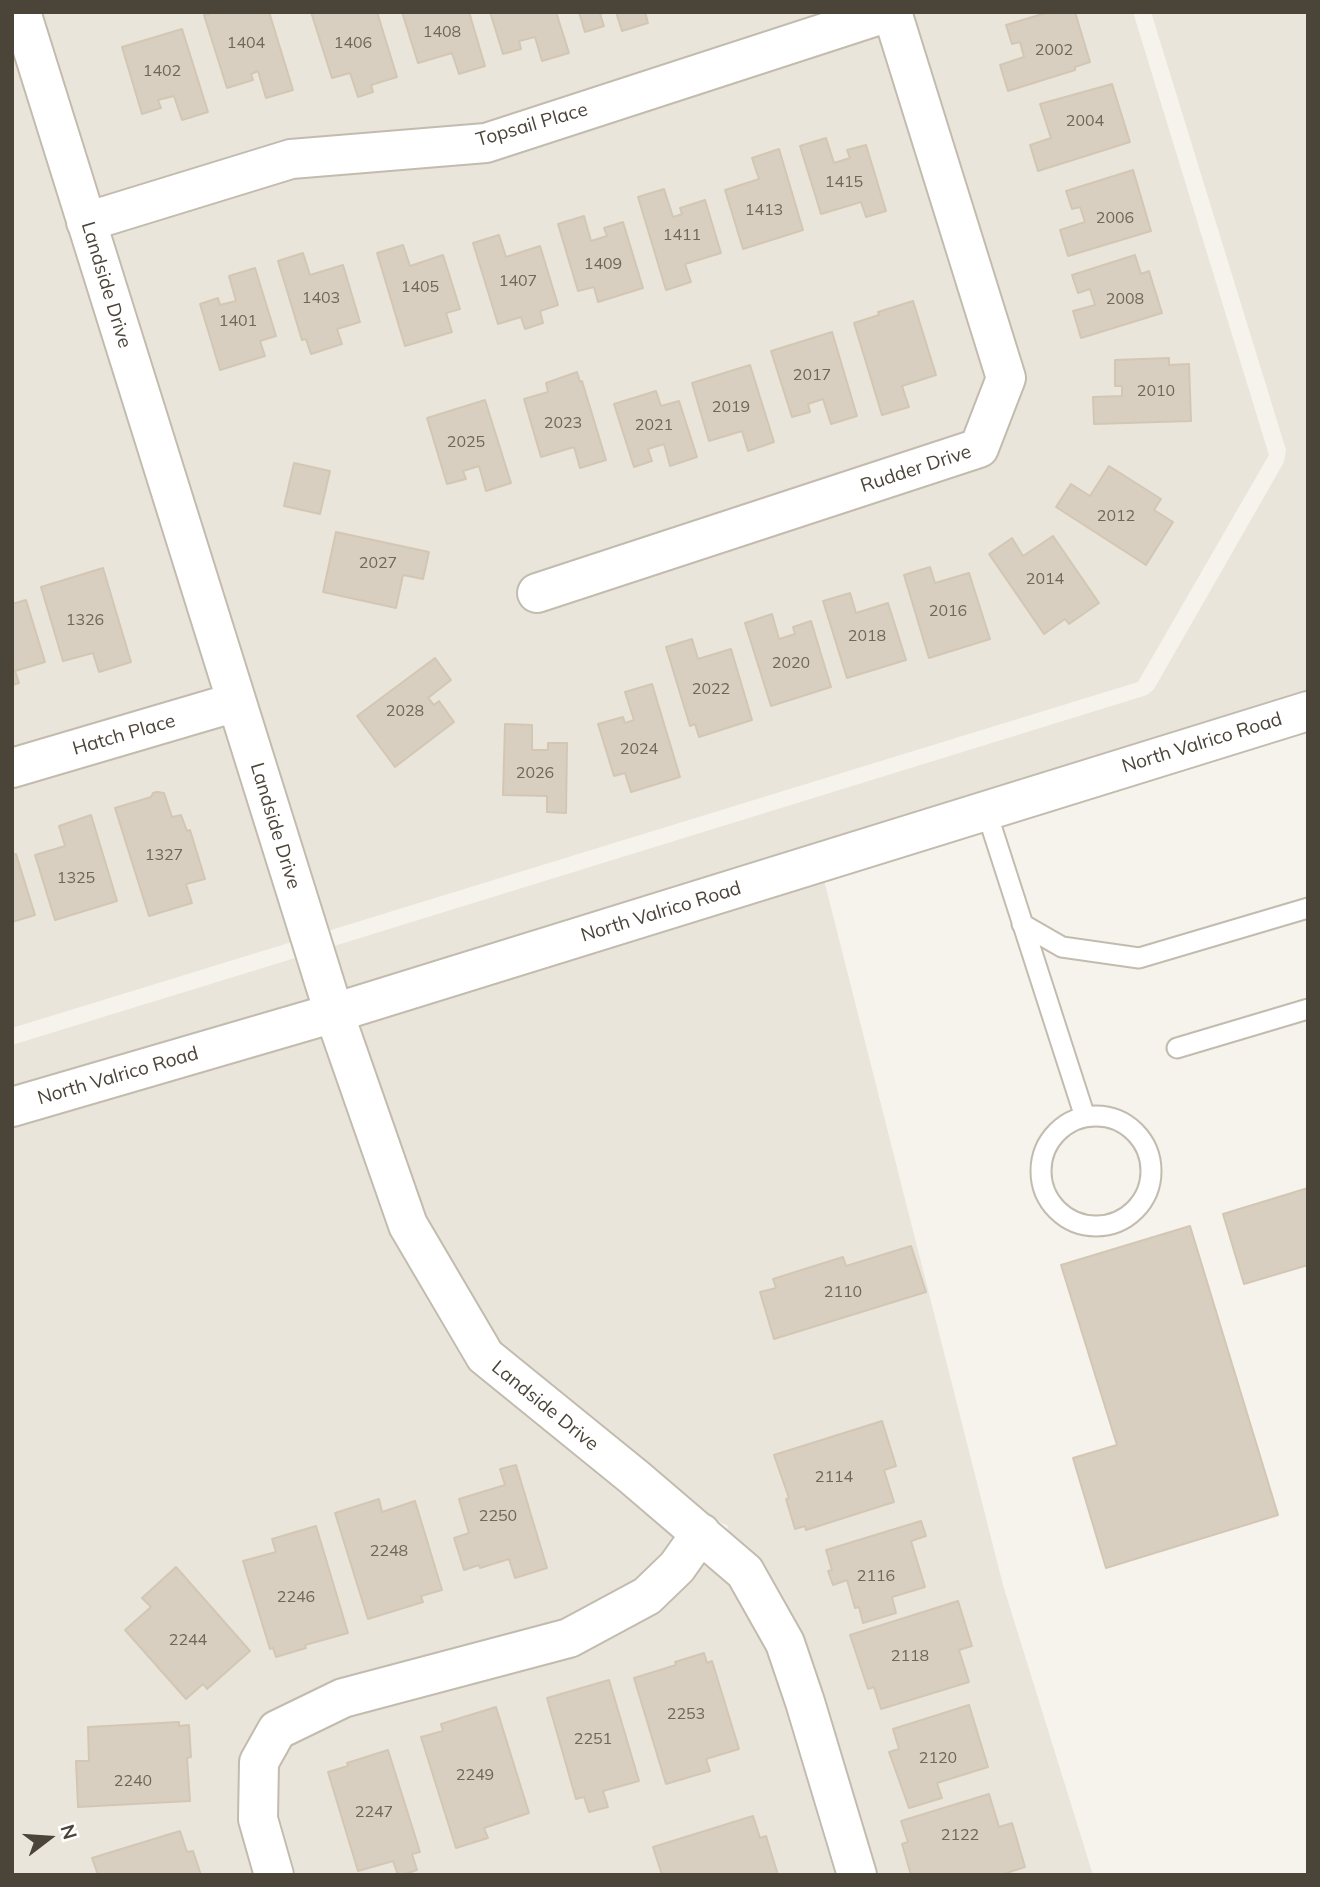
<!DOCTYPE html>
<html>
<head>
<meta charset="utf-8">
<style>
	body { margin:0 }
	#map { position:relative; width:1320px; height:1887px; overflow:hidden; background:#f6f3ec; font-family:Mulish,sans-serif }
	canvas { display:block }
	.frame { position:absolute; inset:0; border:14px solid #4b4439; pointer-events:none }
	.north { position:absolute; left:14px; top:1803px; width:70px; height:70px; -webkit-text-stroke:5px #fff; paint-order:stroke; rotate:73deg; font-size:19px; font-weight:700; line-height:28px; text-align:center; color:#4b4439 }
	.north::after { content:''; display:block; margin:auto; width:24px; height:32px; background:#4b4439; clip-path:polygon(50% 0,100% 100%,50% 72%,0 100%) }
</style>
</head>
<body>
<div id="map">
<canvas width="1320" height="1887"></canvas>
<div class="frame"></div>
<div class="north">N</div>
</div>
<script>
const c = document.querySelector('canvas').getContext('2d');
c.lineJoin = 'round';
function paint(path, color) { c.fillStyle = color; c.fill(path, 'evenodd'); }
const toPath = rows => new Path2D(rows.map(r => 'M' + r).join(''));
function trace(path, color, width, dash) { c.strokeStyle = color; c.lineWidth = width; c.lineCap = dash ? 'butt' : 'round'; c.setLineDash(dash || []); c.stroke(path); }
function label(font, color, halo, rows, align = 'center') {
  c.font = font + ' Mulish,sans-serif'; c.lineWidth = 5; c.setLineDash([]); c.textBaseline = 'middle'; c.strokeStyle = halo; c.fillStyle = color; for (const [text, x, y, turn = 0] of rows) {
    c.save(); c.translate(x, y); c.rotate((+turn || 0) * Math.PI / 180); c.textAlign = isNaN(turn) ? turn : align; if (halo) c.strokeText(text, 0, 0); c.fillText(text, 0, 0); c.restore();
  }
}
paint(toPath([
	[12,12,1133,12,1269,455,1138,682,12,1028],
	[1151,12,1308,12,1308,692,348,990,334,946,1147,695,1154,689,1284,462,1286,450],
	[824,880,1003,1585,1093,1875,878,1875,825,1696,803,1634,764,1563,727,1530,728,1526,714,1519,501,1344,427,1217,359,1025],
	[295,958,309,1001,12,1088,12,1045],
	[320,1036,388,1232,466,1366,675,1538,661,1557,635,1581,562,1621,268,1714,259,1723,241,1754,239,1762,239,1825,253,1875,12,1875,12,1126],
	[704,1563,729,1584,766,1651,785,1708,835,1875,296,1875,279,1816,279,1765,292,1744,350,1715,657,1611,691,1580]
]), '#eae5da');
const building = toPath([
	[210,12,269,12,293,90,266,98,258,71,251,74,253,80,227,88,204,15,210,14,210,12],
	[311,12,377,12,397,77,371,85,373,92,358,97,350,73,332,78,311,12],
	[402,12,469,12,485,66,459,74,452,53,418,63,402,12],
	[490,12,556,12,569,53,542,61,535,37,519,41,521,49,503,54,490,12],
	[579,12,607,12,600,14,604,26,585,32,579,12],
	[616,12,645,12,648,23,622,31,616,12],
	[1049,12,1075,12,1090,62,1075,67,1075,70,1008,91,1000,65,1024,57,1020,42,1012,44,1006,25,1049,12],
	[182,29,208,112,182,120,174,96,158,100,161,108,142,114,122,47,182,29],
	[1112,84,1130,142,1038,171,1030,145,1051,138,1040,104,1112,84],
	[826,138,834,163,850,158,847,150,866,145,886,211,866,217,861,202,821,214,800,146,826,138],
	[779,149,803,230,743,249,725,190,759,179,752,158,779,149],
	[1133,170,1151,231,1068,256,1060,230,1085,222,1080,207,1072,209,1066,191,1133,170],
	[664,189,673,217,682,214,680,208,705,200,721,253,685,264,691,282,666,290,638,197,664,189],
	[584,216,591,241,607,236,604,228,623,222,643,288,598,302,594,287,578,291,558,224,584,216],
	[499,235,506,257,540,246,558,305,540,311,543,323,525,329,521,317,498,324,473,243,499,235],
	[403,245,410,266,443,255,460,309,446,313,452,332,405,346,377,253,403,245],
	[303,253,310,275,343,265,360,322,337,329,342,344,311,354,306,339,302,340,278,261,303,253],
	[1135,255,1141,274,1149,271,1162,313,1081,338,1073,311,1095,305,1090,289,1078,293,1072,275,1135,255],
	[255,268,276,336,260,341,265,356,220,370,200,304,218,298,220,305,236,301,229,276,255,268],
	[913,301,936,375,902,386,909,407,882,415,854,323,879,315,878,312,913,301],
	[832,332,857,416,831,424,823,399,808,404,810,412,792,417,771,351,832,332],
	[1169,358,1169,365,1189,364,1191,421,1094,424,1093,397,1122,396,1122,386,1115,386,1115,360,1169,358],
	[750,365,774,442,748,451,742,431,709,441,692,383,750,365],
	[577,372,580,382,582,381,606,460,580,468,574,447,541,457,524,399,548,392,546,383,577,372],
	[656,391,661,406,679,401,697,457,670,466,664,444,648,449,652,461,634,467,614,404,656,391],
	[485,400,511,483,486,491,479,466,463,471,466,479,447,484,427,418,485,400],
	[294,463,330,471,320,514,284,506,294,463],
	[1109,466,1161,499,1154,510,1173,522,1146,565,1056,507,1071,484,1090,496,1109,466],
	[336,532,429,552,423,579,403,575,396,608,323,592,336,532],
	[1053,536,1099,603,1069,624,1065,619,1044,634,989,554,1012,538,1023,556,1053,536],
	[930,567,935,583,969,573,990,639,929,658,904,575,930,567],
	[103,568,131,662,99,672,93,653,63,661,41,587,103,568],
	[850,593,856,613,888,603,906,660,847,678,823,601,850,593],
	[26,600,45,662,15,671,19,683,12,685,12,604,26,600],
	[772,614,779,639,795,634,793,627,811,621,831,687,771,706,745,623,772,614],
	[692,639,698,659,731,649,752,720,699,737,695,724,690,726,666,647,692,639],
	[435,658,451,680,428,698,434,705,439,701,454,722,395,767,357,716,435,658],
	[652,684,680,777,631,792,625,773,614,776,598,724,623,717,625,723,634,720,625,692,652,684],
	[505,724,532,725,532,750,548,750,548,743,567,743,566,813,547,812,547,796,503,795,505,724],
	[157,792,164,793,172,817,181,815,187,831,190,830,205,879,186,884,192,903,149,916,115,808,151,797,153,793,157,792],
	[91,815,117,901,55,920,35,855,65,846,59,826,91,815],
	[16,854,35,915,12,922,12,855,16,854],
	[1308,1188,1308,1265,1244,1284,1223,1214,1308,1188],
	[1190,1226,1278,1515,1106,1568,1073,1458,1117,1445,1061,1265,1190,1226],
	[911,1246,926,1292,774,1339,760,1292,776,1288,773,1279,843,1257,846,1266,911,1246],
	[882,1421,896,1466,884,1470,894,1502,806,1530,805,1526,795,1529,786,1499,789,1498,774,1455,882,1421],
	[516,1465,547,1568,515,1578,509,1559,480,1568,479,1565,464,1570,454,1538,469,1533,459,1499,505,1485,500,1469,516,1465],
	[379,1499,382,1512,415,1501,442,1590,421,1596,423,1602,368,1619,335,1513,379,1499],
	[921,1521,926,1536,911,1541,925,1587,892,1597,896,1613,863,1623,859,1607,855,1608,847,1580,833,1585,828,1571,832,1570,826,1550,921,1521],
	[316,1526,348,1633,305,1645,306,1648,276,1657,273,1648,270,1649,243,1561,276,1552,272,1539,316,1526],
	[176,1567,250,1651,207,1689,203,1684,186,1699,125,1630,151,1607,142,1598,176,1567],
	[958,1601,972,1646,959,1650,969,1682,881,1709,874,1687,868,1689,850,1635,958,1601],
	[704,1653,707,1663,712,1661,739,1749,706,1759,710,1771,666,1784,634,1678,676,1665,675,1662,704,1653],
	[609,1680,639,1781,603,1791,608,1807,589,1812,584,1797,576,1799,547,1698,609,1680],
	[969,1705,988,1767,937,1783,942,1798,909,1808,889,1752,899,1749,893,1729,969,1705],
	[496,1707,529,1813,484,1828,488,1838,456,1848,421,1737,443,1731,441,1724,496,1707],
	[179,1722,179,1726,189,1725,191,1757,187,1758,190,1801,78,1807,76,1761,89,1761,88,1727,179,1722],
	[388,1750,420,1852,412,1854,417,1870,402,1875,398,1875,393,1861,358,1871,328,1772,348,1766,347,1763,388,1750],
	[989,1794,999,1827,1012,1823,1025,1867,1000,1875,911,1875,902,1844,908,1842,901,1821,989,1794],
	[753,1816,760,1838,766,1836,778,1875,662,1875,653,1847,753,1816],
	[180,1831,187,1852,193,1851,201,1875,98,1875,92,1858,180,1831]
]);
paint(building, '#d8cfc1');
trace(building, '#d3c7b4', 2);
const service = toPath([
	[986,810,1085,1117],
	[1022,924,1062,947,1139,958,1308,908],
	[1177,1048,1308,1009],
	'1041 1171a55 55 0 1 1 110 0a55 55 0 1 1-110 0Z'
]);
const minor = toPath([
	[21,12,334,1013,408,1225,485,1356,634,1477,745,1572,785,1643,805,1702,857,1875],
	[86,222,291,159,486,143,889,12],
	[537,593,979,448,1006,378,892,12],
	[12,768,236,702],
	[274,1875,258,1819,259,1762,277,1730,343,1698,569,1638,647,1596,677,1567,701,1533]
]);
const tertiary = toPath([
	[12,1107,334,1013,1308,711]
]);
trace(service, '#c2bbae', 23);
trace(minor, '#c2bbae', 42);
trace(tertiary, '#c2bbae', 42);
trace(service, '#fff', 19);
trace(minor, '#fff', 38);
trace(tertiary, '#fff', 38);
label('16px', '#6e675b', null, [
	["1408",442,32],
	["1404",246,43],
	["1406",353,43],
	["2002",1054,50],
	["1402",162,71],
	["2004",1085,121],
	["1415",844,182],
	["1413",764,210],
	["2006",1115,218],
	["1411",682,235],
	["1409",603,264],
	["1407",518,281],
	["1405",420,287],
	["1403",321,298],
	["2008",1125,299],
	["1401",238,321],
	["2017",812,375],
	["2010",1156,391],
	["2019",731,407],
	["2023",563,423],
	["2021",654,425],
	["2025",466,442],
	["2012",1116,516],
	["2027",378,563],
	["2014",1045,579],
	["2016",948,611],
	["1326",85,620],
	["2018",867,636],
	["2020",791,663],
	["2022",711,689],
	["2028",405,711],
	["2024",639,749],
	["2026",535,773],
	["1327",164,855],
	["1325",76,878],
	["2110",843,1292],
	["2114",834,1477],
	["2250",498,1516],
	["2248",389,1551],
	["2116",876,1576],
	["2246",296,1597],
	["2244",188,1640],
	["2118",910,1656],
	["2253",686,1714],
	["2251",593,1739],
	["2120",938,1758],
	["2249",475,1775],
	["2240",133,1781],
	["2247",374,1812],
	["2122",960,1835]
]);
label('19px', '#4b4439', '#fff', [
	["Topsail Place",532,125,-16],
	["Landside Drive",106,285,73],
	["Rudder Drive",916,469,-18],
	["Hatch Place",124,735,-16],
	["North Valrico Road",1202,743,-17],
	["Landside Drive",275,826,73],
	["North Valrico Road",661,912,-17],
	["North Valrico Road",118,1076,-16],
	["Landside Drive",545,1406,39]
]);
</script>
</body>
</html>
